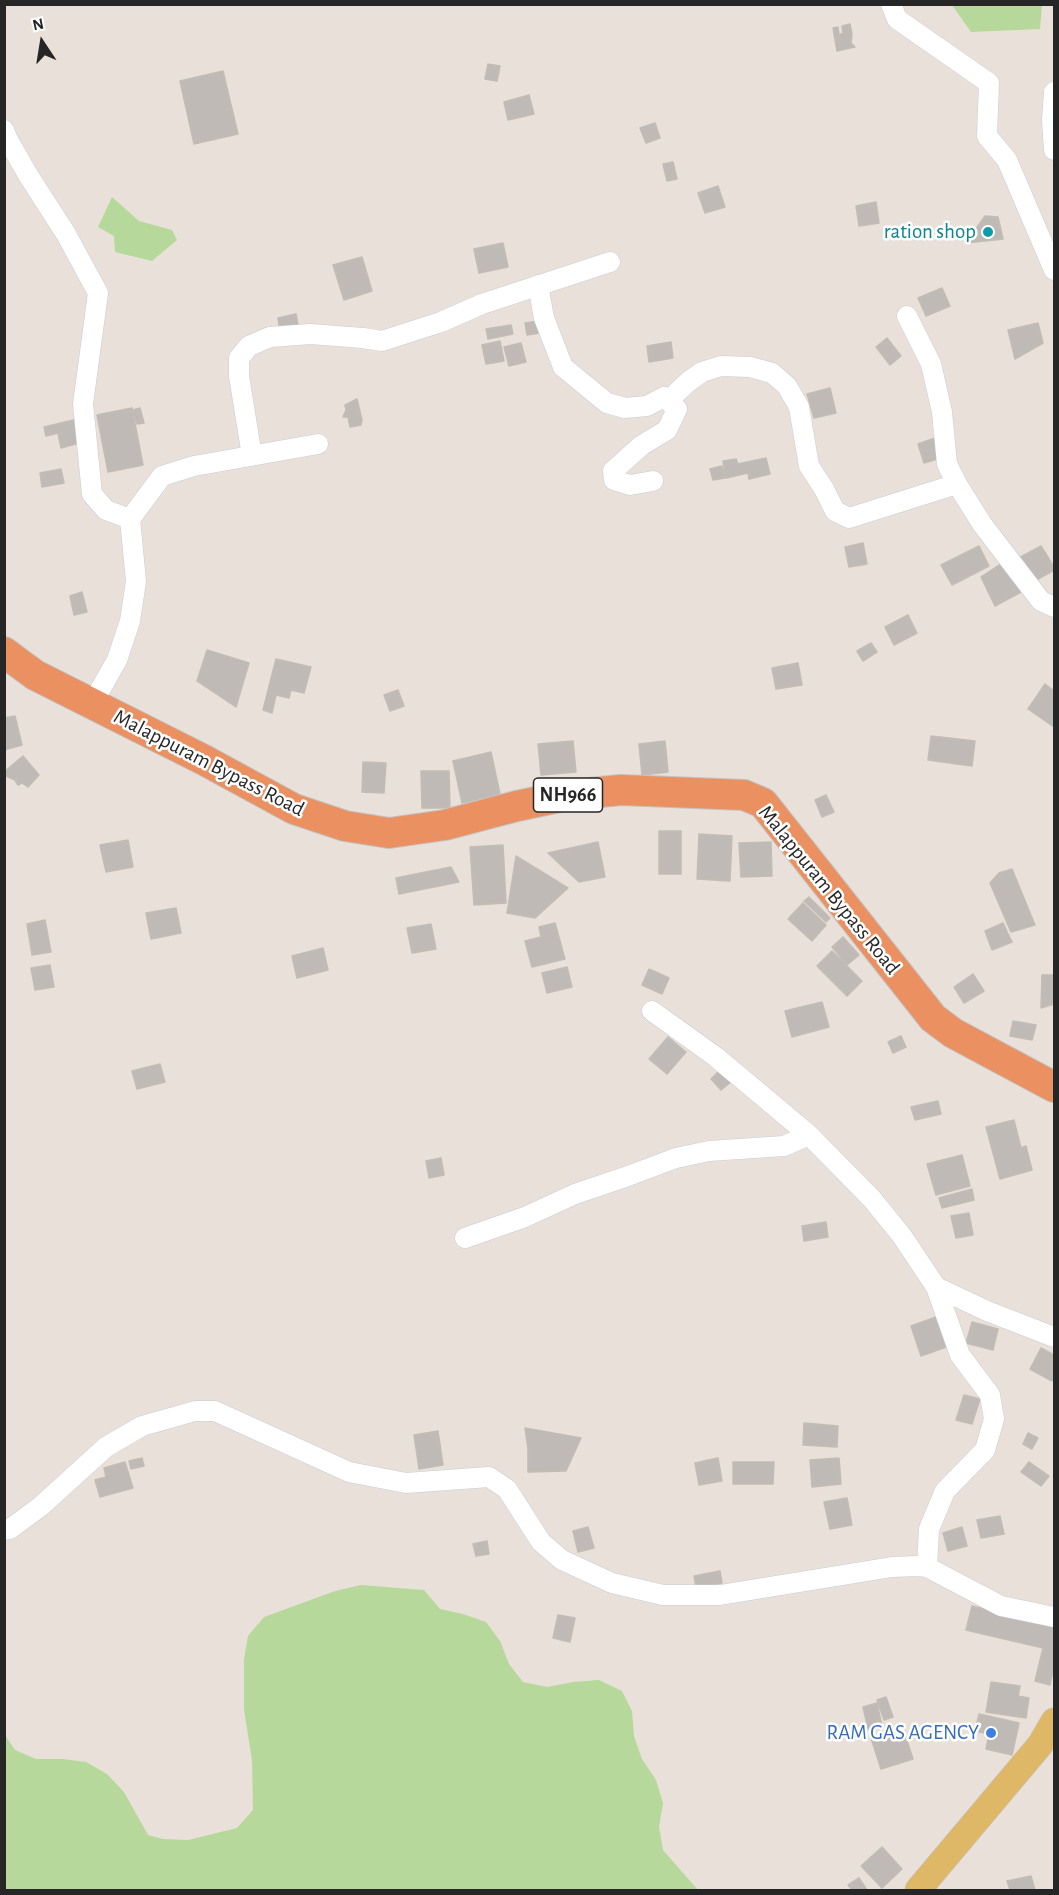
<!DOCTYPE html>
<html>
<head>
<meta charset="utf-8">
<style>
	body { margin:0 }
	#map { position:relative; width:1059px; height:1895px; overflow:hidden; background:#e8e0d9; font-family:"Alegreya Sans",sans-serif }
	canvas { display:block }
	.frame { position:absolute; inset:0; border:6px solid #262626; pointer-events:none }
	.north { position:absolute; left:12px; top:12px; width:60px; height:60px; -webkit-text-stroke:4px #fff; paint-order:stroke; rotate:348deg; font-size:16px; font-weight:700; line-height:24px; text-align:center; color:#262626 }
	.north::after { content:''; display:block; margin:auto; width:21px; height:27px; background:#262626; clip-path:polygon(50% 0,100% 100%,50% 72%,0 100%) }
</style>
</head>
<body>
<div id="map">
<canvas width="1059" height="1895"></canvas>
<div class="frame"></div>
<div class="north">N</div>
</div>
<script>
const c = document.querySelector('canvas').getContext('2d');
c.lineJoin = 'round';
function paint(path, color) { c.fillStyle = color; c.fill(path, 'evenodd'); }
const toPath = rows => new Path2D(rows.map(r => 'M' + r).join(''));
function trace(path, color, width, dash) { c.strokeStyle = color; c.lineWidth = width; c.lineCap = dash ? 'butt' : 'round'; c.setLineDash(dash || []); c.stroke(path); }
function label(font, color, halo, rows, align = 'center') {
  c.font = font + ' "Alegreya Sans",sans-serif'; c.lineWidth = 5; c.setLineDash([]); c.textBaseline = 'middle'; c.strokeStyle = halo; c.fillStyle = color; for (const [text, x, y, turn = 0] of rows) {
    c.save(); c.translate(x, y); c.rotate((+turn || 0) * Math.PI / 180); c.textAlign = isNaN(turn) ? turn : align; if (halo) c.strokeText(text, 0, 0); c.fillText(text, 0, 0); c.restore();
  }
}
paint(toPath([
	[952,5,1042,5,1040,29,971,32],
	[112,197,139,221,172,230,177,240,152,261,115,252,114,236,98,227],
	[361,1585,424,1590,440,1609,463,1614,486,1622,500,1641,509,1664,523,1682,547,1687,573,1682,599,1680,622,1691,632,1711,634,1736,642,1759,656,1780,663,1803,659,1827,663,1850,698,1890,5,1890,5,1735,15,1750,36,1759,63,1759,86,1762,107,1774,124,1792,148,1835,163,1839,188,1840,237,1828,253,1810,252,1760,244,1710,244,1659,248,1636,264,1617,335,1591]
]), '#b6d99b');
const building = toPath([
	[850,24,852,34,851,43,855,47,837,51,833,28,838,27,839,35,843,33,842,26,850,24],
	[488,64,500,66,497,81,485,79,488,64],
	[223,71,238,134,194,144,180,81,223,71],
	[529,95,534,114,508,120,504,102,529,95],
	[655,123,660,138,646,143,640,128,655,123],
	[673,162,677,179,667,181,663,164,673,162],
	[718,186,725,207,705,213,698,193,718,186],
	[876,202,879,223,859,226,856,206,876,202],
	[985,216,998,217,1003,239,966,243,985,216],
	[503,243,508,267,479,273,474,249,503,243],
	[362,257,372,291,344,300,333,265,362,257],
	[942,288,950,306,926,316,918,298,942,288],
	[296,314,299,330,280,333,278,318,296,314],
	[538,321,540,333,527,335,525,323,538,321],
	[1038,323,1043,343,1015,359,1008,330,1038,323],
	[511,325,513,334,488,339,486,329,511,325],
	[887,338,901,356,890,365,876,347,887,338],
	[500,341,504,361,486,364,482,345,500,341],
	[671,342,673,358,649,362,647,346,671,342],
	[521,343,526,362,509,366,504,347,521,343],
	[830,388,836,413,814,418,807,394,830,388],
	[357,399,362,420,361,425,350,427,348,417,343,417,346,410,345,405,357,399],
	[132,408,143,465,108,472,97,415,132,408],
	[140,408,144,423,137,424,133,410,140,408],
	[78,419,83,442,61,448,58,433,46,436,44,427,78,419],
	[935,438,941,458,924,463,918,444,935,438],
	[766,458,770,474,749,479,748,473,726,478,723,461,736,459,738,464,766,458],
	[722,466,725,478,713,480,710,469,722,466],
	[61,469,64,483,42,487,40,473,61,469],
	[863,543,867,564,849,567,845,547,863,543],
	[979,546,989,566,952,585,941,565,979,546],
	[1041,546,1054,567,1054,570,1033,582,1015,560,1041,546],
	[1005,561,1023,591,995,606,981,577,1005,561],
	[82,592,87,612,74,615,70,596,82,592],
	[908,615,917,633,894,645,885,627,908,615],
	[871,643,877,652,863,661,857,651,871,643],
	[207,650,249,663,236,707,197,681,207,650],
	[276,659,311,667,304,693,291,690,289,698,276,695,272,713,263,710,276,659],
	[798,663,802,685,776,689,772,668,798,663],
	[1045,684,1054,691,1054,727,1028,709,1045,684],
	[398,690,404,706,390,711,384,695,398,690],
	[15,716,22,745,4,750,4,718,15,716],
	[931,736,975,741,972,766,928,760,931,736],
	[573,741,576,772,541,775,538,744,573,741],
	[665,741,668,772,642,775,639,744,665,741],
	[491,752,500,794,462,803,453,761,491,752],
	[23,756,39,775,28,787,22,783,18,785,15,780,4,775,4,772,23,756],
	[363,762,386,763,384,793,362,792,363,762],
	[421,771,449,771,450,808,422,808,421,771],
	[826,795,834,812,822,817,815,800,826,795],
	[659,831,681,831,681,874,659,874,659,831],
	[699,834,732,836,730,881,697,879,699,834],
	[128,840,133,867,106,872,100,845,128,840],
	[598,842,605,877,579,882,548,853,598,842],
	[771,842,772,876,741,877,739,843,771,842],
	[503,845,506,903,474,905,470,847,503,845],
	[516,856,568,888,535,918,507,913,516,856],
	[451,867,459,882,399,894,396,878,451,867],
	[1012,869,1035,925,1011,932,990,883,999,873,1012,869],
	[809,897,830,918,826,922,804,901,809,897],
	[803,903,826,925,812,941,788,919,803,903],
	[176,908,181,933,151,939,146,913,176,908],
	[45,920,51,952,32,955,27,924,45,920],
	[555,923,565,959,532,967,525,941,541,937,539,927,555,923],
	[1003,923,1012,942,992,950,985,931,1003,923],
	[431,924,436,949,412,953,407,928,431,924],
	[843,937,859,955,847,965,832,947,843,937],
	[323,948,328,970,297,978,292,956,323,948],
	[832,951,862,981,847,996,817,966,832,951],
	[50,965,54,987,35,990,31,968,50,965],
	[567,967,572,987,547,993,542,973,567,967],
	[649,969,669,978,662,994,642,985,649,969],
	[973,974,984,991,964,1003,954,987,973,974],
	[1042,975,1054,975,1054,1004,1041,1008,1042,975],
	[822,1002,829,1027,792,1037,785,1011,822,1002],
	[1013,1021,1036,1025,1032,1040,1010,1036,1013,1021],
	[901,1036,906,1047,893,1053,888,1042,901,1036],
	[668,1037,686,1052,667,1074,649,1059,668,1037],
	[160,1064,165,1082,137,1089,132,1071,160,1064],
	[720,1070,731,1082,721,1090,711,1079,720,1070],
	[938,1101,941,1114,915,1120,911,1107,938,1101],
	[1014,1120,1021,1148,1026,1146,1032,1170,1000,1179,986,1127,1014,1120],
	[962,1155,970,1186,936,1195,927,1164,962,1155],
	[441,1158,444,1175,429,1178,426,1161,441,1158],
	[972,1189,974,1200,942,1208,939,1198,972,1189],
	[969,1213,973,1235,956,1238,951,1216,969,1213],
	[826,1222,828,1237,804,1241,802,1226,826,1222],
	[939,1316,949,1346,921,1356,911,1326,939,1316],
	[972,1322,998,1329,993,1350,966,1343,972,1322],
	[1041,1348,1054,1355,1054,1377,1052,1381,1030,1369,1041,1348],
	[964,1395,980,1399,972,1424,956,1420,964,1395],
	[804,1423,838,1426,837,1447,803,1445,804,1423],
	[525,1428,581,1438,566,1471,528,1472,528,1449,525,1428],
	[438,1431,443,1465,419,1469,414,1435,438,1431],
	[1028,1433,1038,1438,1032,1449,1023,1444,1028,1433],
	[142,1458,144,1466,131,1469,129,1461,142,1458],
	[718,1458,722,1481,699,1485,695,1463,718,1458],
	[839,1458,841,1484,812,1487,810,1460,839,1458],
	[125,1462,133,1488,100,1497,95,1480,106,1477,104,1468,125,1462],
	[733,1462,774,1462,773,1484,733,1484,733,1462],
	[1029,1462,1049,1476,1041,1486,1021,1472,1029,1462],
	[847,1498,852,1525,830,1529,824,1502,847,1498],
	[1000,1516,1004,1534,981,1538,977,1520,1000,1516],
	[588,1527,594,1548,578,1552,573,1531,588,1527],
	[962,1527,967,1546,948,1551,943,1533,962,1527],
	[487,1541,489,1554,476,1556,473,1544,487,1541],
	[720,1571,722,1583,696,1588,694,1576,720,1571],
	[972,1606,1054,1626,1054,1666,1050,1685,1035,1681,1043,1648,966,1630,972,1606],
	[558,1615,575,1618,570,1642,553,1638,558,1615],
	[991,1682,1020,1686,1018,1696,1029,1698,1026,1718,986,1712,991,1682],
	[886,1697,893,1717,884,1720,877,1700,886,1697],
	[877,1703,882,1726,868,1729,863,1707,877,1703],
	[979,1714,1019,1723,1012,1755,986,1749,989,1734,975,1731,979,1714],
	[903,1728,913,1759,881,1769,871,1738,903,1728],
	[882,1847,902,1869,882,1888,861,1866,882,1847],
	[1031,1876,1035,1890,1010,1890,1007,1881,1031,1876],
	[859,1878,867,1890,852,1890,848,1885,859,1878]
]);
paint(building, '#c0bab6');
trace(building, '#c2bcb4', 1.5);
const minor = toPath([
	[891,4,897,19,989,83,987,136,1007,160,1054,270],
	[1054,92,1052,120,1054,150],
	[4,130,7,138,28,175,66,234,98,293,83,404,92,494,106,510,130,519,162,476,194,466,318,444],
	[538,285,544,318,563,367,607,403,625,408,647,406,664,397,677,409,667,430,642,445,613,471,614,480,630,485,653,481],
	[907,316,931,364,942,412,947,464,957,484,982,524,1041,601,1054,607],
	[668,401,688,382,702,372,721,366,750,367,772,373,787,386,799,407,809,466,824,489,835,511,849,518,957,484],
	[252,456,239,376,239,358,249,346,270,337,310,334,363,338,382,341,441,322,482,304,610,262],
	[92,704,117,660,130,621,136,581,130,519],
	[652,1011,716,1057,809,1135,872,1199,902,1236,936,1287,960,1355,990,1395,994,1419,985,1450,945,1491,929,1529,927,1567],
	[465,1238,525,1217,575,1194,628,1176,676,1158,709,1151,784,1146,809,1135],
	[936,1287,987,1311,1054,1337],
	[4,1530,10,1529,41,1506,106,1447,142,1426,195,1411,215,1411,349,1472,406,1483,489,1477,507,1489,541,1542,562,1560,612,1583,663,1595,720,1595,892,1567,917,1566,927,1567,1001,1606,1054,1617]
]);
const major = toPath([
	[918,1890,1040,1745,1054,1721]
]);
const highway = toPath([
	[4,652,35,675,204,760,294,809,345,826,389,833,445,825,517,806,569,795,621,790,744,795,763,803,933,1018,953,1033,1054,1087]
]);
trace(minor, '#c8ccd7', 21);
trace(major, '#c2c2c2', 27);
trace(highway, '#c2c2c2', 32);
trace(minor, '#fff', 20);
trace(major, '#dfb867', 26);
trace(highway, '#ea9061', 30);
for (const [x, y, r, color] of [
	[988,232,6,"#0f9aa8"],
	[991,1733,6,"#3f7fe0"]
]) { const dot = new Path2D(); dot.arc(x, y, r, 0, 2 * Math.PI); c.fillStyle = color; c.fill(dot); trace(dot, '#fff', 2); }
for (const [x, y, w] of [
	[568,795,69]
]) { const box = new Path2D(); box.roundRect(x - w / 2, y - 17, w, 34, 4.5); c.fillStyle = '#fff'; c.fill(box); trace(box, '#262626', 1.5); }
label('bold 20px', '#262626', null, [
	["NH966",568,795]
]);
label('21px', '#0d838f', '#fff', [
	["ration shop",976,232]
], 'right');
label('21px', '#262626', '#fff', [
	["Malappuram Bypass Road",209,763,27],
	["Malappuram Bypass Road",829,890,51]
]);
label('21px', '#366cbe', '#fff', [
	["RAM GAS AGENCY",979,1733]
], 'right');
</script>
</body>
</html>
